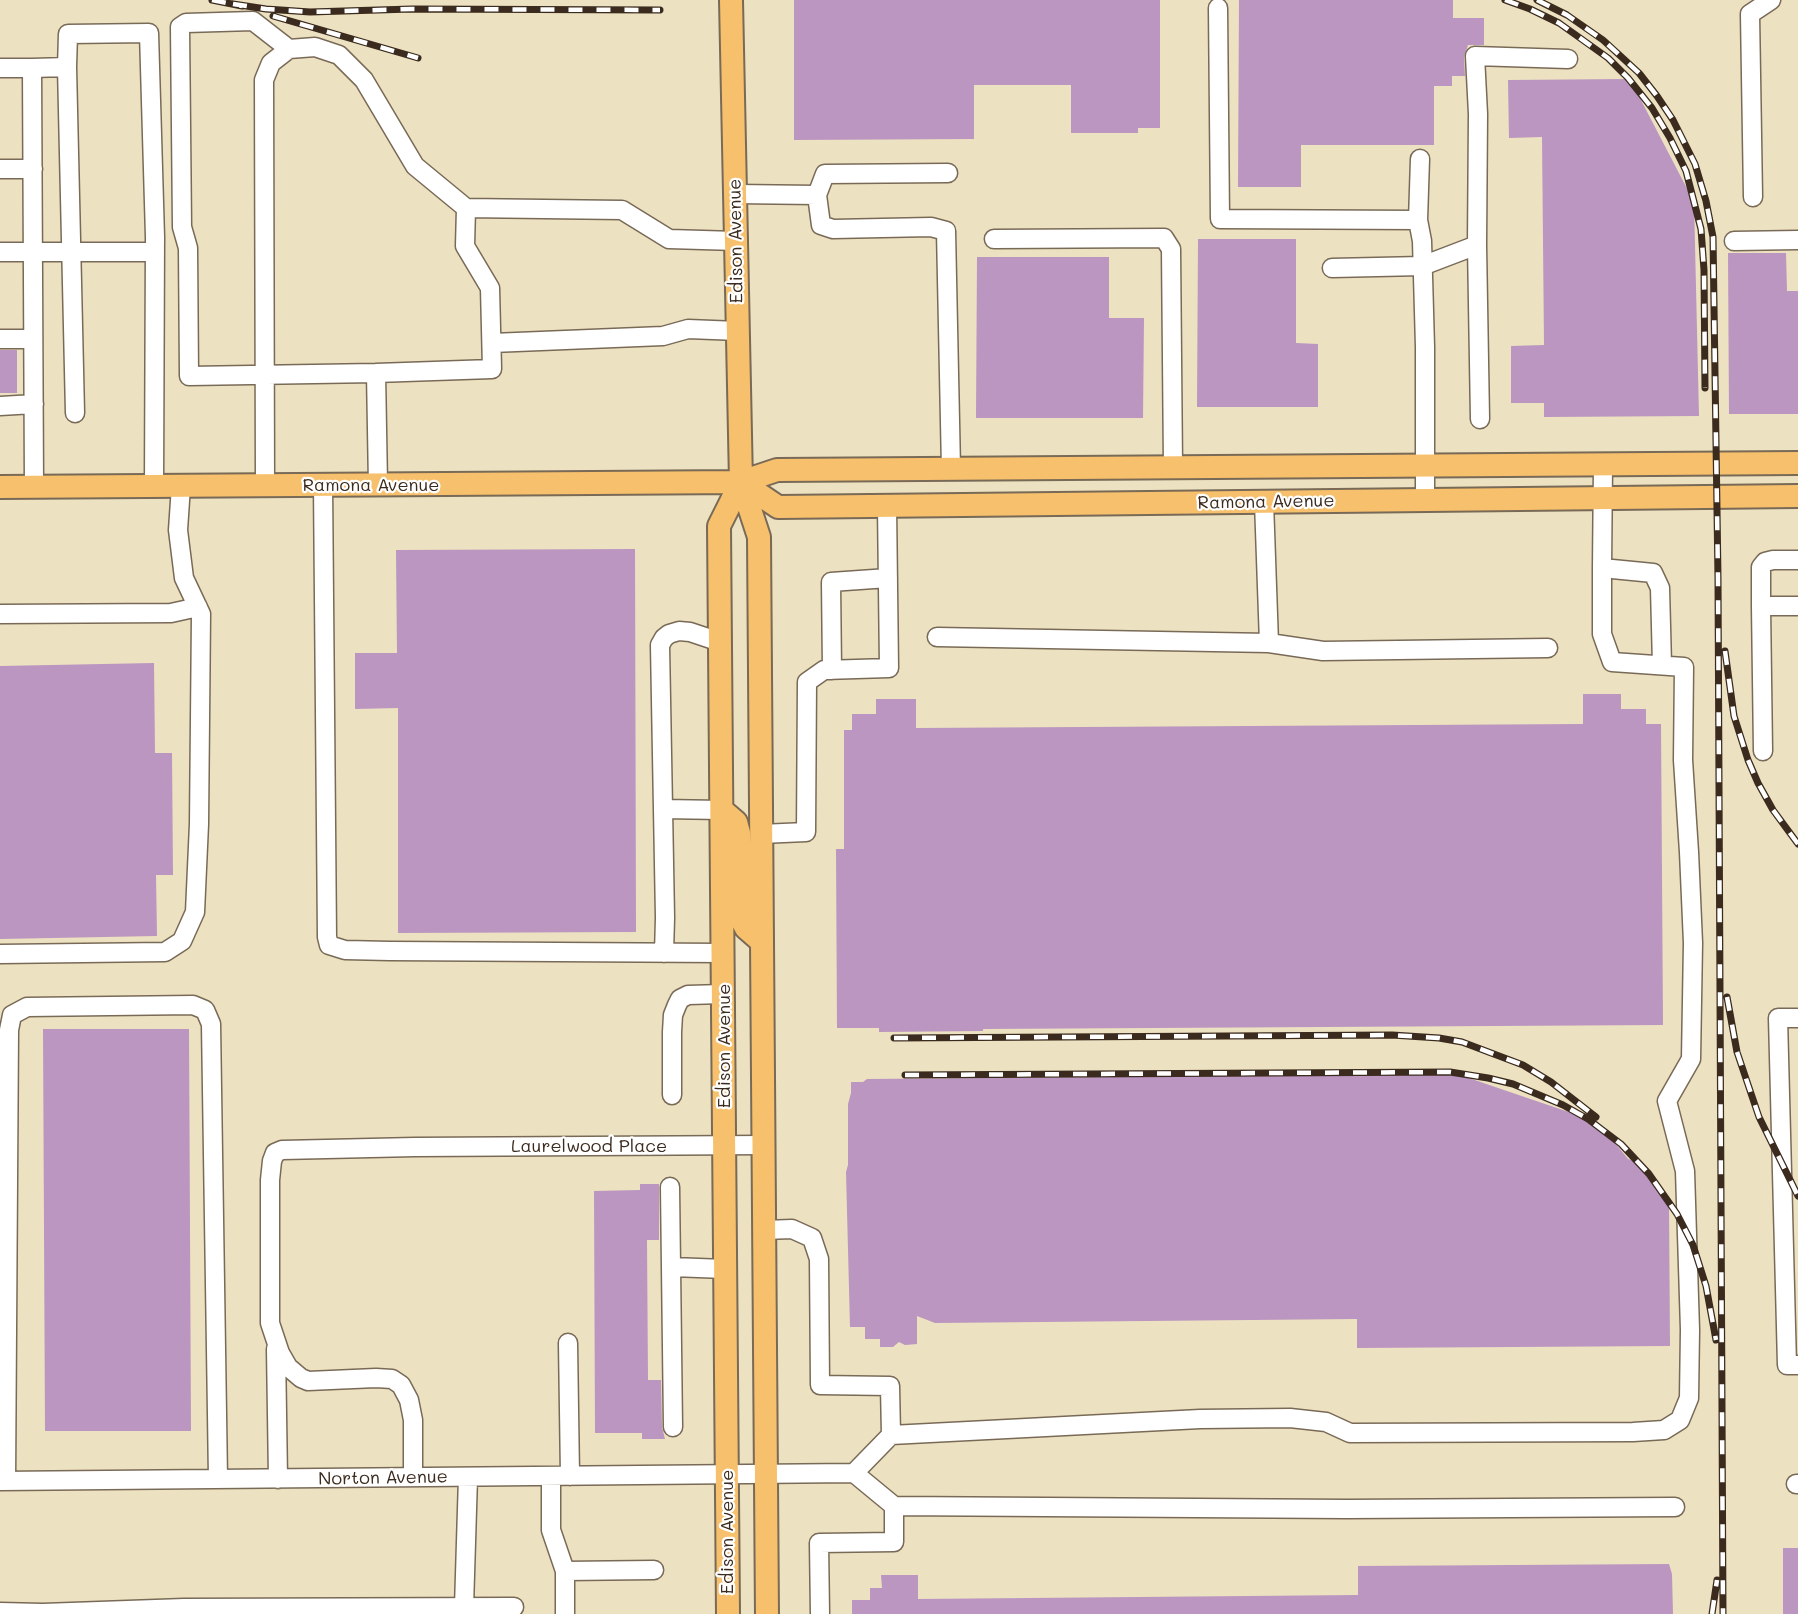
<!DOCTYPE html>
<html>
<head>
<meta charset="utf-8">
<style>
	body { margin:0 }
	canvas { display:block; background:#ece1c0 }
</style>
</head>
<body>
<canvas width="1798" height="1614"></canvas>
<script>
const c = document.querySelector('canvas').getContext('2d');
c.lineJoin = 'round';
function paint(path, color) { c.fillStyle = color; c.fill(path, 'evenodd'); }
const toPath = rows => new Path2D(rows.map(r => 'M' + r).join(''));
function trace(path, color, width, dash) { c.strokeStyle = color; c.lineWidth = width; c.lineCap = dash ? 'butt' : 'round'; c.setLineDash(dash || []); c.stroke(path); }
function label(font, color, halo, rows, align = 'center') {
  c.font = font + ' Mali,sans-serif'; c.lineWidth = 4.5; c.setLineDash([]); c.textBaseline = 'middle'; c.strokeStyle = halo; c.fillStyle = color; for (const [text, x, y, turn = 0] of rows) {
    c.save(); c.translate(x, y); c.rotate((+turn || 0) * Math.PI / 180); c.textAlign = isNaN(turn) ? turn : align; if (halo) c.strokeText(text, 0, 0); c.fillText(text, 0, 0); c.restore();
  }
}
paint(toPath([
	[794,0,1160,0,1160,128,1138,128,1138,133,1071,133,1071,85,974,85,974,139,794,140],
	[1239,0,1453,0,1453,18,1484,18,1484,45,1468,45,1464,57,1465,76,1452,76,1452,86,1434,86,1434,145,1301,145,1301,187,1238,187],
	[1630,79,1694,202,1699,416,1544,417,1544,403,1511,403,1511,346,1544,345,1542,137,1509,138,1508,80],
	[1198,239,1296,239,1296,343,1318,344,1318,407,1197,407],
	[1728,253,1786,253,1787,291,1798,291,1798,414,1729,414],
	[977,257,1109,257,1109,318,1144,318,1143,418,976,418],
	[0,350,17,350,17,393,0,393],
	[635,549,636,932,398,933,398,708,355,709,355,653,397,653,396,550],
	[154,663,155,753,172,753,173,875,156,875,157,936,0,939,0,666],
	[1583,694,1621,694,1621,709,1646,709,1646,724,1661,724,1663,1025,983,1029,983,1031,879,1032,879,1028,837,1028,836,849,844,849,844,730,852,730,852,714,876,714,876,699,916,699,916,728,1583,724],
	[43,1029,189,1029,191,1431,45,1431],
	[1457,1074,1598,1122,1628,1159,1634,1161,1669,1204,1670,1346,1357,1348,1357,1319,935,1323,917,1316,917,1344,905,1345,899,1342,893,1347,880,1347,880,1339,865,1339,865,1327,850,1327,846,1172,848,1165,848,1104,851,1093,851,1082,863,1082,867,1079],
	[640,1184,659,1184,659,1240,647,1240,648,1380,661,1380,662,1427,665,1439,642,1439,642,1433,595,1433,594,1191,640,1190],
	[1783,1548,1798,1548,1798,1614,1783,1614],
	[1669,1564,1672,1574,1673,1614,852,1614,852,1600,870,1600,870,1588,882,1588,881,1575,918,1575,918,1599,1358,1595,1358,1566]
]), '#bb96c1');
const minor = toPath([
	[1218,8,1220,219,1418,220,1422,241,1425,347,1425,500],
	[289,49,253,21,186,23,180,27,182,227,188,248,189,376,376,373],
	[67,67,75,413],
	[0,68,32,68,34,487],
	[32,68,67,67,68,34,149,33,155,237,154,486],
	[0,169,33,169],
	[735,194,817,195,825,174,948,173],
	[817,195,821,225,833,229,931,227,946,231,951,469],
	[1753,197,1750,14,1771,0],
	[1418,220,1420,159],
	[994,239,1164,238,1171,249,1173,467],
	[1734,241,1798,240],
	[1477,245,1480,419],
	[0,252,155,252],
	[1332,268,1422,266,1477,245,1478,114,1475,56,1568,59],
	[0,339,33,339],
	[492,343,663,336,688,329,738,331],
	[0,406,34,404],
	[265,485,264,80,271,63,289,49,315,47,339,55,364,80,415,166,466,208,622,210,669,239,736,241],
	[323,485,327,937,329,945,345,950,390,951,723,953],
	[378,485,376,373,492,369,490,288,465,246,466,208],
	[1264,502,1269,643],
	[1602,568,1603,465],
	[1761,606,1761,567,1765,562,1773,560,1798,560],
	[0,614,171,613,198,607],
	[937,637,1269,643,1323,651,1548,648],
	[832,670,831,582,888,578],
	[1763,751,1761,606,1798,606],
	[663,809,722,810],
	[761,834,806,832,807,682,824,670,889,668,887,506],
	[664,953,665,918,660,645,664,638,669,634,679,631,690,632,720,642],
	[0,954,165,952,182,941,195,912,199,824,201,614,184,578,178,530,181,486],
	[1798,1018,1778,1018,1787,1365,1798,1365],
	[672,1095,672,1032,673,1015,677,1005,680,999,688,995,723,994],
	[670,1187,673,1427],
	[764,1230,792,1229,812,1238,819,1259,820,1385,890,1386,891,1435,854,1473],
	[672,1267,725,1269],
	[568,1343,570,1476],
	[276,1349,278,1479],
	[891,1435,1200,1419,1290,1418,1326,1422,1350,1433,1633,1432,1664,1430,1680,1420,1689,1398,1690,1330,1685,1171,1667,1101,1691,1059,1693,943,1689,852,1683,760,1684,667,1612,662,1602,634,1602,568,1653,573,1660,588,1662,665],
	[551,1476,551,1530,565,1571,565,1614],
	[413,1477,413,1420,409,1400,401,1385,392,1379,376,1378,308,1381,301,1378,288,1367,280,1353,270,1323,270,1180,272,1161,275,1153,282,1150,415,1147,764,1145],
	[0,1481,854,1473,894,1506,894,1542,819,1543,820,1614],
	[6,1481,9,1030,12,1015,27,1007,193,1005,205,1010,211,1024,218,1479],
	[1796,1484,1798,1484],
	[894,1506,1347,1509,1675,1507],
	[565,1571,654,1570],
	[464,1607,468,1477],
	[0,1612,43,1613,184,1608,514,1607]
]);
const major = toPath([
	[731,0,741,482,759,537,767,1614],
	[741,482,778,507,1798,496],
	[0,487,741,482,777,470,1798,463],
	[722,810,736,822,739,833,741,918,746,928,762,942],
	[728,1614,719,526,741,482]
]);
trace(minor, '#796a57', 21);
trace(major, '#796a57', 26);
trace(minor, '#fff', 18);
trace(major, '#f7c06c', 22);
const rail = toPath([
	[212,0,242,6],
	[1505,0,1530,9,1559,23,1608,58,1628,78,1652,108,1670,138,1686,171,1701,229,1704,270,1705,388],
	[1537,0,1567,15,1603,40,1639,73,1657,96,1673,120,1695,164,1706,201,1713,237,1718,578,1723,1614],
	[233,4,266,9,310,12,412,9,660,10],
	[273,16,418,58],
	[1725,651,1734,716,1748,760,1758,783,1773,810,1798,844],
	[1727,997,1737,1052,1759,1117,1798,1196],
	[894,1038,1392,1035,1439,1038,1462,1042,1523,1065,1551,1082,1596,1117],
	[905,1075,1450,1072,1488,1078,1513,1084,1563,1105,1588,1119,1621,1144,1649,1174,1677,1214,1693,1245,1706,1286,1716,1340],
	[1712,1614,1717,1580]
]);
trace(rail, '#3b2a1e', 7);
trace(rail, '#fff', 4.5, [14]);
label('18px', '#3b2a1e', '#fff', [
	["Edison Avenue",736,241,-91],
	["Ramona Avenue",371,485],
	["Ramona Avenue",1266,502,-1],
	["Edison Avenue",724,1046,-90],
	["Laurelwood Place",589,1146],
	["Norton Avenue",383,1478,-1],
	["Edison Avenue",727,1532,-90]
]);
</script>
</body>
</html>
